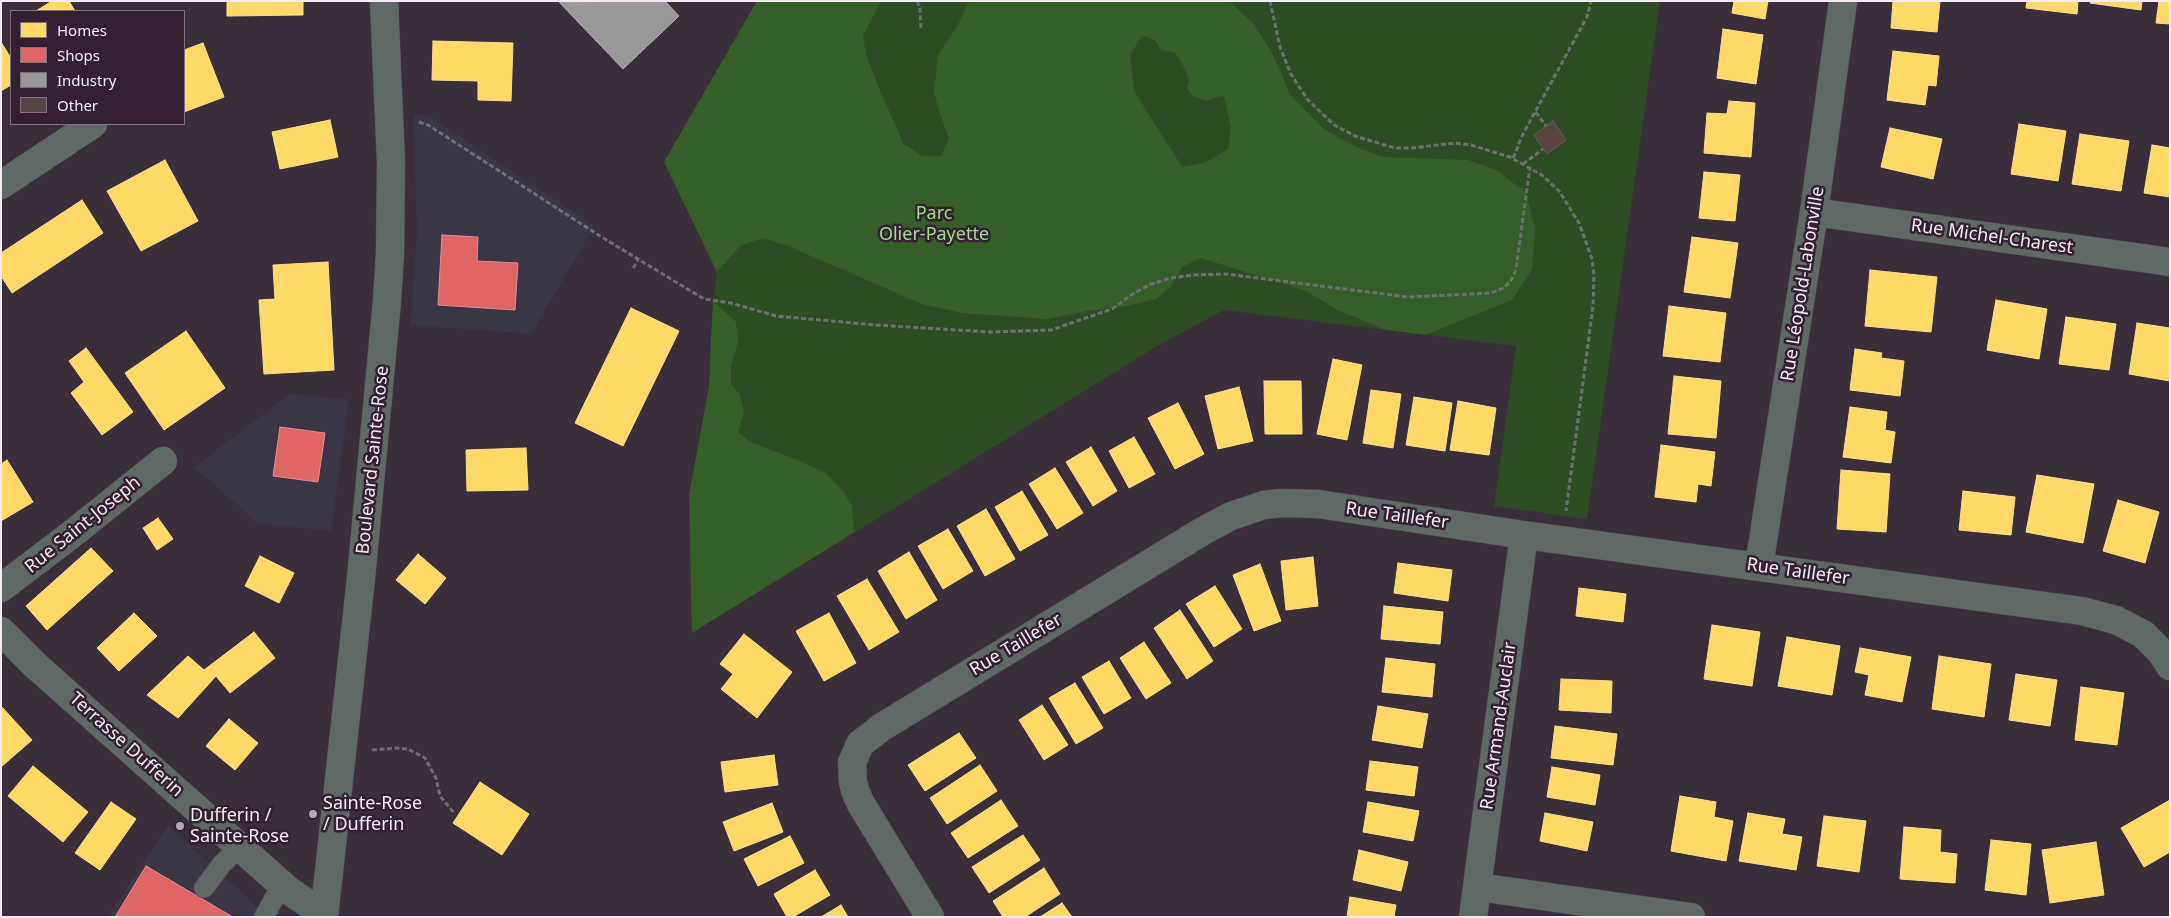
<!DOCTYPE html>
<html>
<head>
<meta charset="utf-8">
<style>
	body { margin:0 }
	#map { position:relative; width:2171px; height:918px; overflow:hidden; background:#392e39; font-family:"Noto Sans",sans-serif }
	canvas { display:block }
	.frame { position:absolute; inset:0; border:2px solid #f7eaf7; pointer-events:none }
	.legend { position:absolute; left:10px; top:10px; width:175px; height:115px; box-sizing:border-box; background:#332033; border:1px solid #817181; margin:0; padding:6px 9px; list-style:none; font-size:15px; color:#f7eaf7 }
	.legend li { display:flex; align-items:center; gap:10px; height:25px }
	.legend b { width:25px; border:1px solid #817181 }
</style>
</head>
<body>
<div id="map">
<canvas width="2171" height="918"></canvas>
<div class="frame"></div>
<ul class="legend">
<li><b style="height:14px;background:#ffd966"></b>Homes</li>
<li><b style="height:14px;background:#e06666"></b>Shops</li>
<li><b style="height:14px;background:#999"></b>Industry</li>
<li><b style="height:14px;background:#574442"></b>Other</li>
</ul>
</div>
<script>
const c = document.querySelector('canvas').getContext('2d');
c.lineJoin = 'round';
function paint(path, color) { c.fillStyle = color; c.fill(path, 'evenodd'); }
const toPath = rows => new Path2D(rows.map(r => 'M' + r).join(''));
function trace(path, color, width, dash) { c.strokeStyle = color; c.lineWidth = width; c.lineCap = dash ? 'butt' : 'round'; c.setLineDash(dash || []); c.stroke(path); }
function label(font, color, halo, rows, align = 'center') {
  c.font = font + ' "Noto Sans",sans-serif'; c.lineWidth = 5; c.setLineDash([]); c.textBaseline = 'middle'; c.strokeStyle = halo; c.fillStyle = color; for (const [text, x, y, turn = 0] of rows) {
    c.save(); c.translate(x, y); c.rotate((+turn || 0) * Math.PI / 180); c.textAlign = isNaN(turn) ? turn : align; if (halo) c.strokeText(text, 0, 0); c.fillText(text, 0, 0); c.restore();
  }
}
paint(toPath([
	[413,114,430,116,595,226,531,334,410,325,417,233],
	[290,394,349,399,331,531,259,524,194,467],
	[168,826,269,917,108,917]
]), '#3a3646');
paint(toPath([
	[757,1,1660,1,1587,519,1494,506,1516,346,1224,310,1159,345,692,633,689,495,709,387,713,301,717,272,664,162]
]), '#2e4c23');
paint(toPath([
	[757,1,881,1,863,36,866,55,879,88,903,143,922,156,941,156,949,139,939,111,934,92,938,55,958,25,969,1,1229,1,1254,24,1272,53,1291,96,1325,130,1361,149,1383,157,1468,160,1498,171,1526,193,1535,228,1532,269,1512,300,1425,335,1383,329,1336,309,1306,291,1201,258,1182,267,1171,286,1156,299,1127,306,1087,311,1048,319,962,313,922,304,788,246,763,238,741,245,717,272,664,162],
	[1142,36,1155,40,1161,50,1175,53,1184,67,1189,80,1187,89,1193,96,1208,101,1212,98,1224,96,1231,128,1228,149,1204,163,1182,167,1134,91,1130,55],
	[713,301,736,322,738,342,731,366,731,384,740,395,744,413,738,432,750,442,798,460,826,473,842,490,852,505,854,532,692,633,689,495,709,387]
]), '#365e28');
const homes = toPath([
	[52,1,69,1,75,11,36,11,52,1],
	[227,1,303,1,303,15,227,16,227,1],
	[1734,1,1768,1,1765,19,1732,13,1734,1],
	[1893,1,1940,1,1937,32,1891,28,1893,1],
	[2027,1,2078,1,2077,14,2026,8,2027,1],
	[2091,1,2142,1,2141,10,2090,3,2091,1],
	[2159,1,2170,1,2170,24,2156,23,2159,1],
	[1723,29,1763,35,1756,84,1717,78,1723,29],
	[433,41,513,43,511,101,478,100,478,81,432,80,433,41],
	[1,42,11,58,11,85,1,91,1,42],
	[203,43,224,97,184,112,184,50,203,43],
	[1893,51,1939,56,1936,86,1928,85,1925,105,1887,100,1893,51],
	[1729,101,1755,103,1751,157,1704,153,1707,113,1727,114,1729,101],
	[330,120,338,157,280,169,272,132,330,120],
	[2019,124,2066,131,2058,181,2011,174,2019,124],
	[1890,128,1942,139,1933,179,1881,167,1890,128],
	[2080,134,2129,141,2121,191,2072,184,2080,134],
	[2152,145,2170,148,2170,197,2144,193,2152,145],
	[165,160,198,221,141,251,107,191,165,160],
	[1704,172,1740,175,1735,221,1699,218,1704,172],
	[82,200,103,233,12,293,1,276,1,253,82,200],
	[1692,237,1738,243,1730,298,1684,292,1692,237],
	[328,262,334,370,264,374,259,300,275,299,273,265,328,262],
	[1870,270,1937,277,1931,332,1865,326,1870,270],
	[1996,300,2047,309,2039,359,1987,350,1996,300],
	[1669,306,1726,313,1720,362,1663,356,1669,306],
	[631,308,679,331,623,446,575,423,631,308],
	[2066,317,2116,324,2109,370,2059,364,2066,317],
	[2137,323,2170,328,2170,381,2129,374,2137,323],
	[186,331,225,388,164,430,125,373,186,331],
	[86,348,133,412,102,435,71,393,84,382,69,361,86,348],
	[1855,349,1882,353,1881,358,1904,361,1900,396,1850,390,1855,349],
	[1333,359,1362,365,1347,440,1317,434,1333,359],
	[1674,376,1721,381,1716,438,1668,434,1674,376],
	[1264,381,1301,381,1302,434,1265,434,1264,381],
	[1239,387,1253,441,1218,449,1205,396,1239,387],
	[1371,390,1401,394,1393,448,1363,443,1371,390],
	[1414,397,1452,403,1445,451,1406,445,1414,397],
	[1458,401,1496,408,1489,455,1450,450,1458,401],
	[1178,403,1204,454,1175,469,1148,418,1178,403],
	[1850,407,1887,412,1885,430,1895,432,1891,463,1843,457,1850,407],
	[1134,437,1155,474,1129,488,1109,451,1134,437],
	[1661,445,1715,452,1711,486,1698,484,1696,502,1655,497,1661,445],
	[1091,447,1117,491,1093,506,1066,462,1091,447],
	[526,448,528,490,467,491,466,450,526,448],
	[7,460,33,502,1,521,1,464,7,460],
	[1055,468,1083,513,1057,529,1029,484,1055,468],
	[1841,470,1890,474,1886,532,1837,529,1841,470],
	[2037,475,2094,484,2083,543,2026,532,2037,475],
	[1022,491,1048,535,1020,551,995,507,1022,491],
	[1963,491,2015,497,2011,535,1959,530,1963,491],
	[2118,500,2159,512,2145,563,2103,551,2118,500],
	[986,509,1015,559,985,576,957,526,986,509],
	[158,518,173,539,157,550,143,528,158,518],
	[948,529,973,571,943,589,918,546,948,529],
	[91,548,113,571,47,630,26,606,91,548],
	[909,552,937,600,906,619,878,571,909,552],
	[418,554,446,578,425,604,396,580,418,554],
	[260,556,294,573,279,603,245,586,260,556],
	[1313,557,1318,606,1286,610,1281,561,1313,557],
	[1398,563,1452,570,1448,601,1394,593,1398,563],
	[1260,564,1281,621,1254,631,1233,575,1260,564],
	[867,579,899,632,869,650,837,596,867,579],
	[1215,586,1242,629,1214,647,1186,604,1215,586],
	[1579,588,1626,594,1623,622,1576,616,1579,588],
	[1384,606,1443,612,1440,644,1381,639,1384,606],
	[1180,610,1213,661,1187,679,1154,628,1180,610],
	[134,613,157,636,119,671,97,648,134,613],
	[829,613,856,663,824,681,796,631,829,613],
	[1712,625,1760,632,1752,686,1704,679,1712,625],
	[254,632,275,658,230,693,216,676,178,718,147,695,188,656,204,670,254,632],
	[744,634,792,672,757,718,721,689,733,674,720,664,744,634],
	[1787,637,1840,646,1832,695,1778,686,1787,637],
	[1144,642,1171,683,1146,699,1120,658,1144,642],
	[1860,648,1911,657,1902,702,1865,695,1869,675,1855,672,1860,648],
	[1939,656,1991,664,1984,717,1932,709,1939,656],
	[1386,658,1435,664,1432,697,1382,692,1386,658],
	[1109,661,1131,698,1104,714,1082,677,1109,661],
	[2016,674,2057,680,2050,726,2009,720,2016,674],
	[1561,679,1612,681,1611,713,1559,710,1561,679],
	[1075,683,1103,728,1076,744,1049,698,1075,683],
	[2081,687,2124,693,2117,745,2075,740,2081,687],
	[1042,705,1068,745,1044,760,1019,720,1042,705],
	[1,706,32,740,1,767,1,706],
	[1378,706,1428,714,1422,748,1372,740,1378,706],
	[229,719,258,743,235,770,206,746,229,719],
	[1555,726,1617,734,1613,765,1551,758,1555,726],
	[959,733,976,758,925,791,908,765,959,733],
	[774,755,778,785,725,792,721,762,774,755],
	[1370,761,1418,767,1414,796,1366,790,1370,761],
	[980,765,997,791,947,824,930,798,980,765],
	[33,766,88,812,63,842,8,796,33,766],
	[1552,767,1600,775,1595,805,1547,797,1552,767],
	[480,782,529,814,502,855,453,823,480,782],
	[1680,796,1716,802,1714,817,1733,821,1726,861,1671,851,1680,796],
	[1001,800,1018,826,968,858,951,833,1001,800],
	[2170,800,2170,852,2144,867,2121,828,2170,800],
	[111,802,136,819,100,870,75,853,111,802],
	[1368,802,1419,811,1413,841,1363,832,1368,802],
	[772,803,783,832,734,851,723,822,772,803],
	[1545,813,1593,822,1587,851,1540,841,1545,813],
	[1748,813,1785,819,1782,834,1802,837,1796,870,1739,861,1748,813],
	[1824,816,1866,821,1859,872,1817,866,1824,816],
	[1904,827,1941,830,1940,852,1957,854,1955,883,1900,879,1904,827],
	[1023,835,1040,860,989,893,972,867,1023,835],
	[790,836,804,863,758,886,744,859,790,836],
	[1991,840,2031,844,2026,895,1985,890,1991,840],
	[2096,842,2104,895,2050,903,2042,850,2096,842],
	[1359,850,1408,862,1401,891,1353,880,1359,850],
	[1044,868,1060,894,1025,917,1003,917,993,901,1044,868],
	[815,870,830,895,793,917,787,917,774,894,815,870],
	[1350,897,1396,905,1394,917,1347,917,1350,897],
	[1062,903,1072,917,1040,917,1062,903],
	[841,905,848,917,821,917,841,905]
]);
paint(homes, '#ffd966');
trace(homes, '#fdde92', 1);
const shops = toPath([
	[442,235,478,237,477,261,518,263,515,310,438,305,442,235],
	[280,427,325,433,318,482,273,476,280,427],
	[146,866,233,917,115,917,146,866]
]);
paint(shops, '#e06666');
trace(shops, '#e78e92', 1);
const industry = toPath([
	[665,1,679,16,623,69,559,2,665,1]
]);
paint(industry, '#999');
trace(industry, '#b5b1b5', 1);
const building = toPath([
	[1553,121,1566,140,1547,154,1534,135,1553,121]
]);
paint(building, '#574442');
trace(building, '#675c5e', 1);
const service = toPath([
	[204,888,222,864,240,847],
	[264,917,282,884]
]);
const minor = toPath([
	[1,185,93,124],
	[1814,212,2170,262],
	[1759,566,1814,212,1843,1],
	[1,588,72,534,163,461],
	[1478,887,1691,917],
	[930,917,861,804,856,793,853,782,852,763,860,744,882,727,1203,531,1231,516,1264,505,1283,503,1318,504,1524,535,2082,611,2116,620,2143,634,2161,652,2170,666],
	[1473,917,1524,535]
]);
const tertiary = toPath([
	[1,631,35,665,288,890,310,905,325,909],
	[324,917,361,578,387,301,390,253,391,163,384,1]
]);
trace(service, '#574d57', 21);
trace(minor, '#574d57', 29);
trace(tertiary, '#574d57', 29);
trace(toPath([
	[917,1,920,8,921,28],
	[1270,1,1280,47,1291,74,1307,99,1334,125,1355,136,1395,148,1412,148,1455,143,1471,145,1510,157,1543,176,1559,191,1579,223,1592,259,1594,275,1593,306,1566,511],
	[1536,112,1546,126],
	[419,122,428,125,600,236,704,299,731,303,776,316,876,325,990,332,1051,330,1112,309,1131,295,1151,284,1171,278,1193,275,1226,274,1408,297,1491,293,1504,288,1512,279,1516,269,1530,167],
	[1513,158,1522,136,1587,17,1591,1],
	[1523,164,1543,149],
	[633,268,638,260],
	[372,750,395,748,408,749,425,758,436,778,440,796,454,813]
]), '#6c6f70', 3, [5, 2.5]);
trace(service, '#5f6965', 19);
trace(minor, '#5f6965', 28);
trace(tertiary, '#5f6965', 28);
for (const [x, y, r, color] of [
	[313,814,5,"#b4a8b4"],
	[180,826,5,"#b4a8b4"]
]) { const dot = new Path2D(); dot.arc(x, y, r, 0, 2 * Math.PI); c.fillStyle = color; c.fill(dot); trace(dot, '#332033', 2); }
label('18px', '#9de287', '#332033', [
	["Parc",934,214],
	["Olier-Payette",934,235]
]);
label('18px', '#f7eaf7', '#332033', [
	["Rue Michel-Charest",1992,237,8],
	["Rue Léopold-Labonville",1803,284,-81],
	["Boulevard Sainte-Rose",373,460,-84],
	["Rue Taillefer",1397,516,8],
	["Rue Saint-Joseph",83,525,-39],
	["Rue Taillefer",1798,572,8],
	["Rue Taillefer",1016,645,-31],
	["Rue Armand-Auclair",1499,726,-82],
	["Terrasse Dufferin",126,745,42]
]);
label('18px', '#f7eaf7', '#332033', [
	["Sainte-Rose",323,804],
	["/ Dufferin",323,825],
	["Dufferin /",190,816],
	["Sainte-Rose",190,837]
], 'left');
</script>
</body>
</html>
